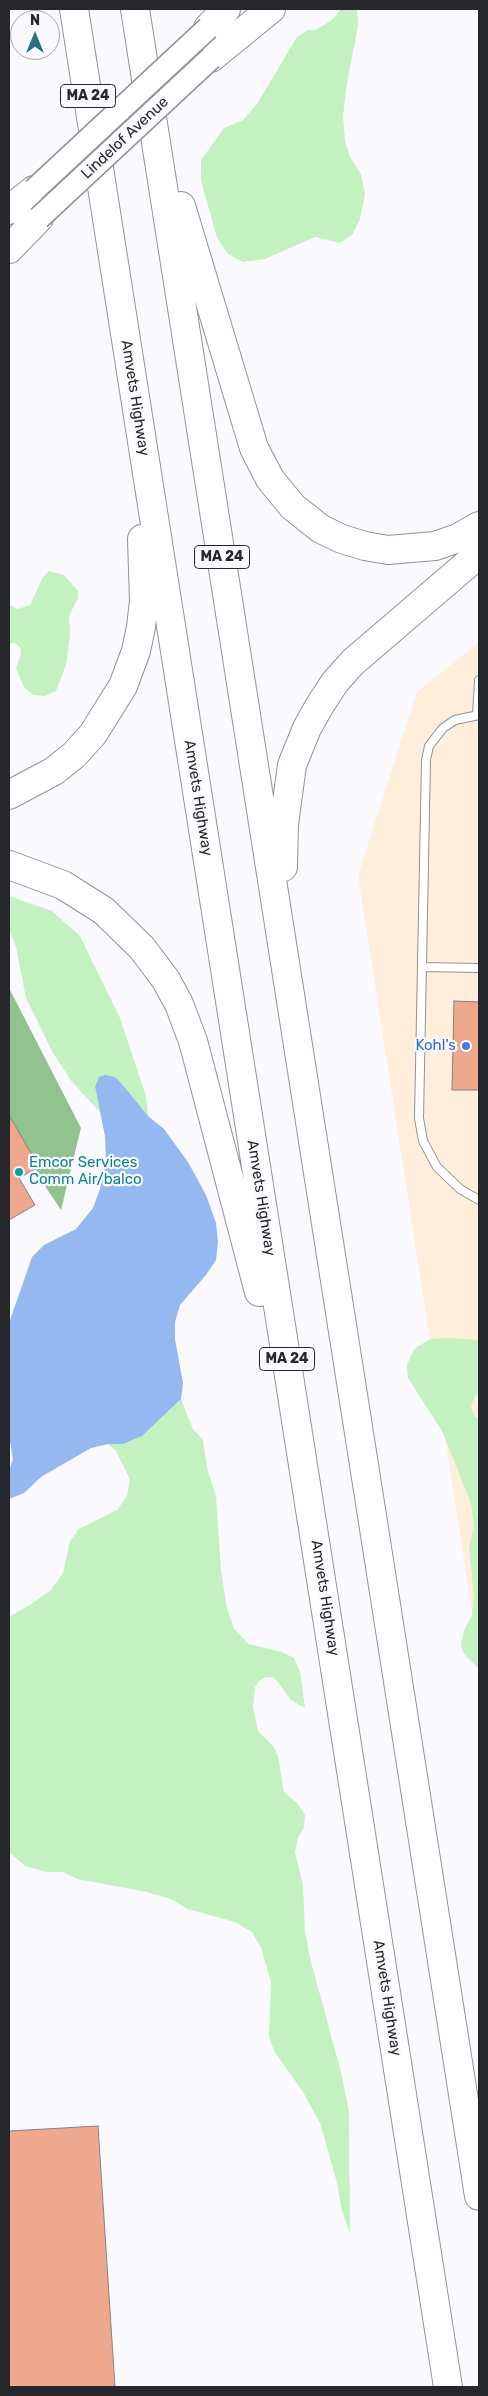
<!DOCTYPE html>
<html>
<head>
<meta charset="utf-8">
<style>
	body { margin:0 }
	#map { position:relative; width:488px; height:2396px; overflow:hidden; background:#fafafe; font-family:Rubik,sans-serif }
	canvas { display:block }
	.frame { position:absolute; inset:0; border:10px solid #26272a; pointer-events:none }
	.north { position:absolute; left:10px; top:10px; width:50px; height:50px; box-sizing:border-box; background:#fafafe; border:1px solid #a5a6a9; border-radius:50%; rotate:0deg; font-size:14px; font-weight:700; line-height:20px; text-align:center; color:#26272a }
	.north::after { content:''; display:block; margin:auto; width:18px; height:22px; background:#2b6e80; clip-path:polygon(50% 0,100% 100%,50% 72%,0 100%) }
</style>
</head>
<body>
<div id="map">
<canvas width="488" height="2396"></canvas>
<div class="frame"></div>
<div class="north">N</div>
</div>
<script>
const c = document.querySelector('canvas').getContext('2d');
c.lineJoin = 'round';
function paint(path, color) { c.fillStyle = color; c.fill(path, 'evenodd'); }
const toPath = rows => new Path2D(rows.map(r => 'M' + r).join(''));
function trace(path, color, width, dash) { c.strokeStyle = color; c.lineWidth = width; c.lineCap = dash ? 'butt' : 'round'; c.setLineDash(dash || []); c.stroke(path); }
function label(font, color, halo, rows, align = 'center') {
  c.font = font + ' Rubik,sans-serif'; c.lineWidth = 4.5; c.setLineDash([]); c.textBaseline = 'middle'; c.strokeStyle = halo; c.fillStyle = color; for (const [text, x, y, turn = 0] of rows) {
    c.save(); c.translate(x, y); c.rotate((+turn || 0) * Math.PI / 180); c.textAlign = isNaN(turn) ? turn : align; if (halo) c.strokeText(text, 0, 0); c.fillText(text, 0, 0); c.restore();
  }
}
paint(toPath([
	[479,642,479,1657,358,875,417,692]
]), '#feeedb');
paint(toPath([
	[341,9,357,9,358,26,347,83,343,116,345,141,350,157,361,174,365,194,360,219,352,235,340,243,315,237,265,259,243,262,228,254,217,238,201,180,201,160,224,128,243,120,257,104,297,37,308,30,316,30,332,20],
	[49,571,64,575,78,591,78,598,69,616,70,636,66,665,56,691,45,696,33,695,24,687,16,668,21,654,20,647,15,643,9,643,9,605,18,609,30,605,43,577],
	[9,896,52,911,80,936,120,1018,146,1096,148,1116,115,1077,95,1087,100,1112,72,1082,53,1053,26,998,16,947,9,929],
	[446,1338,479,1340,479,1391,476,1394,471,1407,475,1417,479,1419,479,1669,463,1653,461,1643,465,1628,472,1616,474,1595,469,1547,474,1527,471,1503,442,1431,408,1378,407,1365,414,1349,430,1339],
	[181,1399,193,1429,203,1440,207,1468,216,1496,221,1570,227,1608,234,1629,249,1644,282,1652,294,1658,300,1672,305,1708,291,1700,274,1677,262,1678,255,1687,253,1707,258,1731,273,1746,278,1756,284,1792,298,1804,305,1815,304,1827,298,1838,295,1853,303,1885,305,1932,310,1958,341,2072,349,2111,350,2233,342,2211,337,2183,320,2123,303,2092,274,2051,269,2036,271,1982,261,1948,252,1932,235,1922,188,1909,171,1899,147,1892,77,1879,63,1872,47,1872,25,1866,9,1852,9,1617,33,1603,51,1590,63,1573,70,1541,79,1529,117,1510,127,1496,130,1479,116,1451,108,1444,123,1444,142,1436]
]), '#c4f1c0');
paint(toPath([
	[9,988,81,1128,61,1210,43,1183,9,1120]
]), '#92c38e');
paint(toPath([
	[105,1075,115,1077,121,1083,148,1116,164,1129,188,1162,206,1195,216,1223,218,1242,216,1260,206,1275,180,1305,175,1322,175,1339,183,1383,181,1399,142,1436,123,1444,108,1444,91,1448,41,1477,24,1493,9,1499,9,1470,13,1459,9,1436,9,1323,32,1257,44,1245,76,1229,93,1208,100,1189,106,1162,105,1136,95,1087,99,1077]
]), '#96b8f1');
const building = toPath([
	[454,1001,479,1002,479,1090,452,1090,454,1001],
	[9,1115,39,1167,19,1178,35,1205,9,1220,9,1115],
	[98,2126,115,2387,9,2387,9,2131,98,2126]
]);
paint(building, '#eea88e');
trace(building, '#8a817e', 1);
const lane = toPath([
	[477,715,479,680],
	[479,715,455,720,443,728,429,746,426,760,419,1118,423,1141,437,1167,460,1189,479,1200],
	[422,967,479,968]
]);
const highway = toPath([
	[74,9,448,2387],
	[135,9,479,2196],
	[208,28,226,9],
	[211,58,271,9],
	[181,206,254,448,270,479,293,507,321,529,342,539,365,546,388,550,435,546,458,538,479,526],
	[9,210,34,190],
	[9,249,39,218],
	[9,795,54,771,74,755,93,734,123,686,136,651,141,627,144,601,142,539],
	[9,865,63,885,104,911,142,948,166,980,179,1004,193,1041,259,1292],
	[283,867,284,824,292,765,307,728,320,705,335,682,353,662,479,554]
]);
trace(lane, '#919199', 10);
trace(highway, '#919199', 30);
trace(lane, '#fff', 8);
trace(highway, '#fff', 28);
const secondaryBridge = toPath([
	[34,190,208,28],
	[39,218,211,58]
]);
trace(secondaryBridge, '#919199', 25, []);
trace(secondaryBridge, '#fff', 22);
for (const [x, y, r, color] of [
	[466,1046,5,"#3f7fe0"],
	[19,1172,5,"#0f9aa8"]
]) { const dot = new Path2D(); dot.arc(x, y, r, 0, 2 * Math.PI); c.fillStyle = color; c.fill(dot); trace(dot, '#fafafe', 2); }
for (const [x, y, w] of [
	[88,96,55],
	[222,557,55],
	[287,1359,55]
]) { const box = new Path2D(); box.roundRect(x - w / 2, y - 11.5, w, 23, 4); c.fillStyle = '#fafafe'; c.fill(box); trace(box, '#26272a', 1); }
label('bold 14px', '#26272a', null, [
	["MA 24",88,96],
	["MA 24",222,557],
	["MA 24",287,1359]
]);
label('15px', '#26272a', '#fafafe', [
	["Lindelof Avenue",125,138,-43],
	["Amvets Highway",135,398,81],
	["Amvets Highway",198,798,81],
	["Amvets Highway",261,1198,81],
	["Amvets Highway",325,1598,81],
	["Amvets Highway",387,1998,81]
]);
label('15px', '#366cbe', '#fafafe', [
	["Kohl's",456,1046]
], 'right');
label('15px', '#0d838f', '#fafafe', [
	["Emcor Services",29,1163],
	["Comm Air/balco",29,1180]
], 'left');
</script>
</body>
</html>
